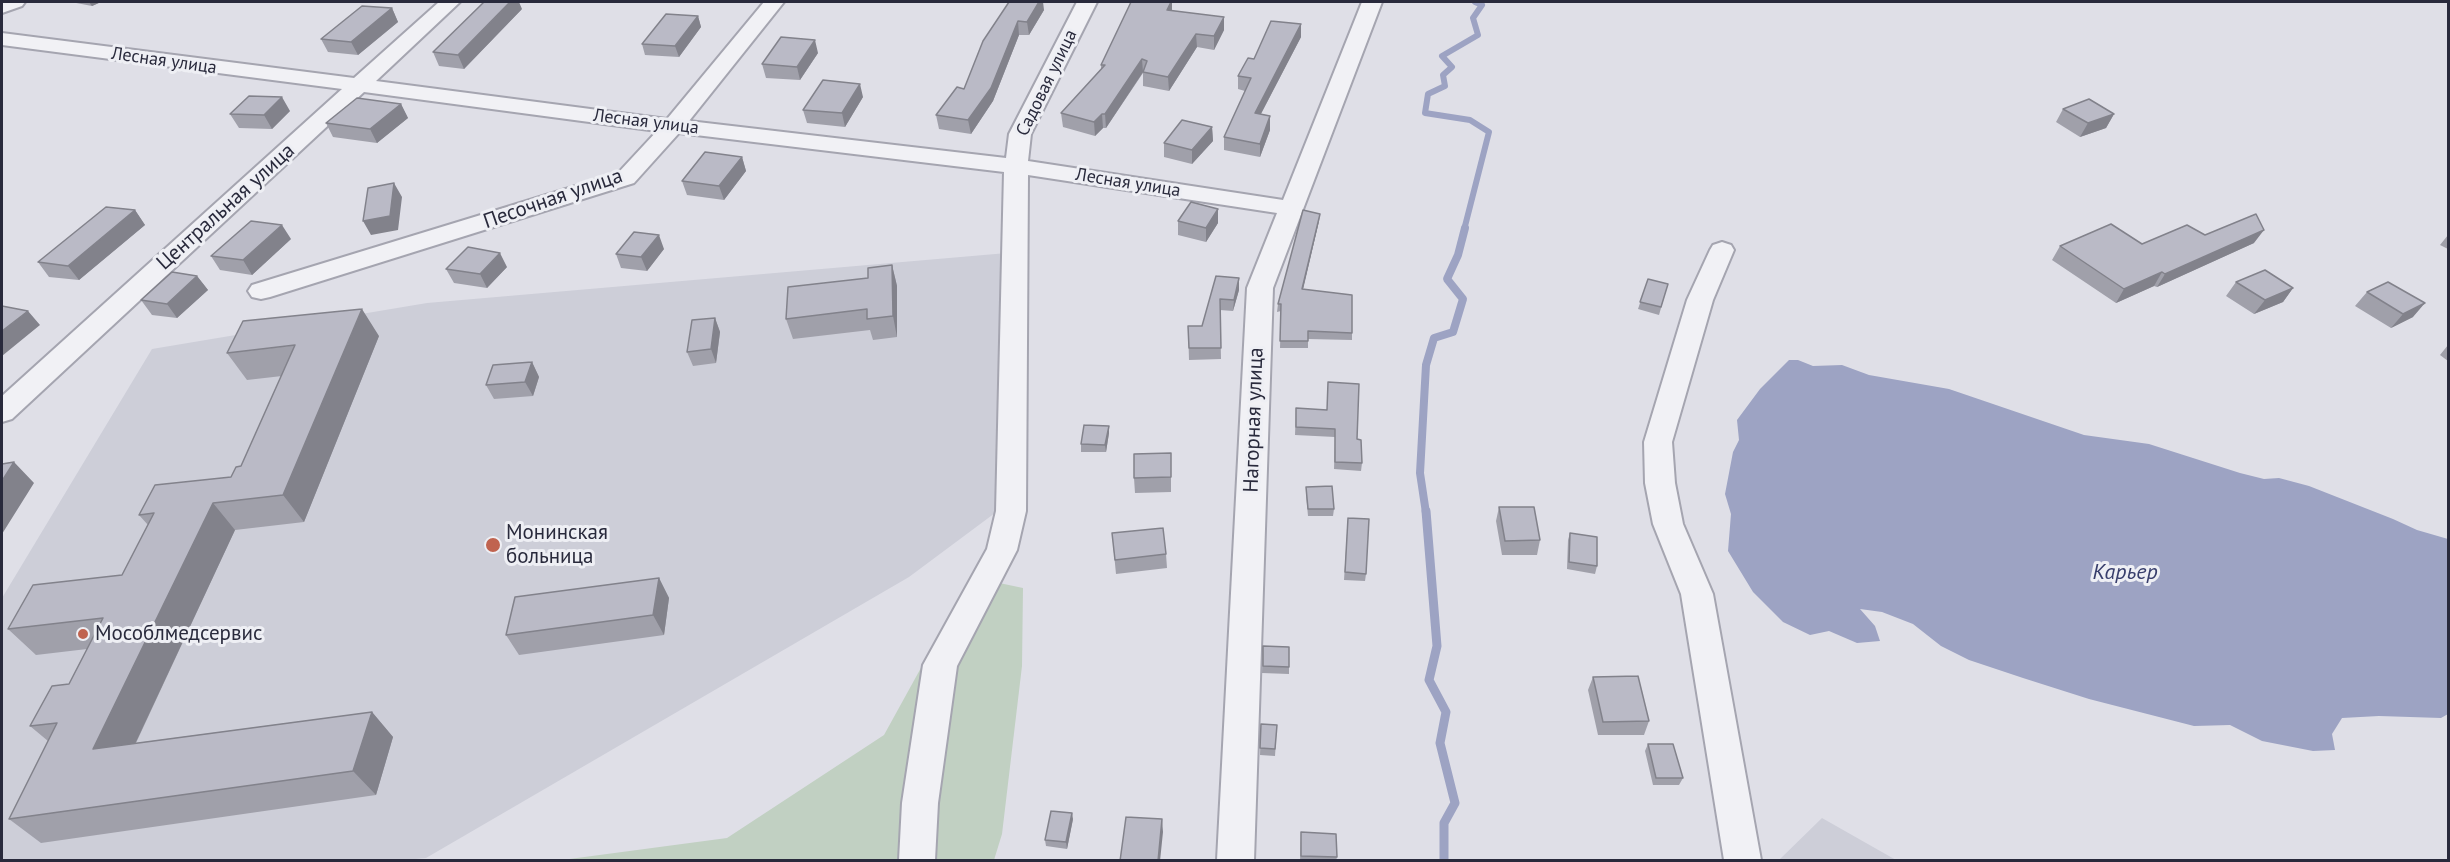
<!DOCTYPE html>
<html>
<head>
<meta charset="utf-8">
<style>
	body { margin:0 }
	#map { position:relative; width:2450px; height:862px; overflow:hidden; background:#dfdfe7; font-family:"PT Sans",sans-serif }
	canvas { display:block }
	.frame { position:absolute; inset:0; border:3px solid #292a3c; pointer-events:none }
</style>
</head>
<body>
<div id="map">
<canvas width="2450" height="862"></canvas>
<div class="frame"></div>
</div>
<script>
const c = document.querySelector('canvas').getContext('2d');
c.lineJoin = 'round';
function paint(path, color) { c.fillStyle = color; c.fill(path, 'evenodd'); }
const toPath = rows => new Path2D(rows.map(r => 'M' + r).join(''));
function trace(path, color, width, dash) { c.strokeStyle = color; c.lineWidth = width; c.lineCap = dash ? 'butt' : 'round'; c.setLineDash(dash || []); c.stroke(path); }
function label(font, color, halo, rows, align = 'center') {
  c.font = font + ' "PT Sans",sans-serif'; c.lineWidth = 6; c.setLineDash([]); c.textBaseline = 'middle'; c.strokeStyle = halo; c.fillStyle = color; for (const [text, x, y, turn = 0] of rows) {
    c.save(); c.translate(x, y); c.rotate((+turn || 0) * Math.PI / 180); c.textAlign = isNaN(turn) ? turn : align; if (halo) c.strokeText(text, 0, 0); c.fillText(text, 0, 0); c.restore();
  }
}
paint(toPath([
	[1007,253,995,513,909,577,426,858,405,860,2,860,2,598,152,349,427,303],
	[1822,818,1896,860,1779,860]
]), '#cdced8');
paint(toPath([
	[971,577,1023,588,1022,666,1002,834,994,860,562,860,727,838,884,735]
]), '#c1d0c2');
paint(toPath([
	[1789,360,1798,360,1813,366,1842,365,1869,375,1949,389,2084,435,2149,444,2240,473,2264,479,2279,478,2309,486,2393,519,2417,530,2448,539,2448,714,2441,718,2379,716,2342,718,2332,734,2335,750,2313,751,2262,741,2230,725,2194,726,2089,699,2023,678,1969,660,1941,646,1913,624,1882,612,1860,609,1875,626,1880,641,1857,643,1829,631,1810,635,1783,622,1753,592,1728,551,1731,514,1725,494,1733,452,1739,440,1737,420,1760,389]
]), '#9da3c3');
trace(toPath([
	[1464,230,1489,132,1470,120,1425,113,1428,94,1445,86,1443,75,1452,67,1442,56,1478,35,1473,18,1482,5,1475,2]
]), '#9da3c3', 6);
trace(toPath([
	[1426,513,1420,473,1426,365,1434,338,1453,332,1463,299,1447,279,1458,255,1465,228]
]), '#9da3c3', 8);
trace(toPath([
	[1426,511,1437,646,1429,680,1446,712,1440,743,1455,803,1444,823,1444,860]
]), '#9da3c3', 9);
const minor = toPath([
	[2,2,25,2,22,6,2,13,2,2],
	[439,2,460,2,376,81,667,119,764,2,784,2,689,121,1006,158,1009,134,1077,2,1097,2,1031,134,1028,161,1283,200,1362,2,1382,2,1273,288,1254,860,1217,860,1247,288,1277,213,1028,175,1026,511,1017,550,957,666,938,803,935,860,899,860,902,803,923,665,987,549,996,511,1004,172,679,133,634,183,270,297,261,299,252,297,248,291,252,285,618,173,657,131,364,92,12,419,2,422,2,396,342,89,2,45,2,33,354,78,439,2],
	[1722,242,1731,245,1734,250,1713,300,1672,442,1675,483,1683,524,1713,594,1761,860,1724,860,1681,594,1653,524,1645,483,1644,442,1687,300,1710,250,1713,245,1722,242]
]);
trace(minor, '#a5a5b0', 4);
paint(minor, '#f1f1f5');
paint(toPath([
	[71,2,101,2,92,6],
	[1009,2,1044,10,1029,35,1019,35,993,101,971,134,939,129,936,115,964,89],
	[392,8,398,22,358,55,328,52,321,39],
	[522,9,464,69,439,66,433,52],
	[1172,10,1224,30,1214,50,1197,47,1169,91,1143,86,1143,73,1106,128,1103,128,1095,136,1063,127,1061,113,1101,69,1101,65],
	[698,16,701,27,679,57,645,55,642,44],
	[1301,24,1301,37,1261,114,1270,116,1270,130,1260,157,1224,150,1224,137,1245,91,1238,89,1238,76,1254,59],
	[818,53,800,80,766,78,762,64],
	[863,97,845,127,807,123,803,110],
	[401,104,408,118,377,143,333,137,326,123],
	[2063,109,2114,114,2106,128,2080,137,2056,122],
	[290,111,272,129,239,128,230,114],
	[1212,127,1213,141,1192,164,1164,157,1164,143],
	[742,157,746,171,724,200,687,195,682,181],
	[1218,209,1218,223,1206,242,1178,235,1178,221],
	[135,210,145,225,79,280,49,277,38,262],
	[1319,221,1303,290,1352,333,1352,340,1308,339,1308,348,1280,348,1281,311,1277,312,1278,304],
	[2205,235,2254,243,2157,287,2154,286,2116,303,2052,260,2060,246,2142,244],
	[2448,235,2448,249,2440,245],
	[291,239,252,275,220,270,211,256],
	[664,249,647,271,621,268,616,254],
	[892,265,897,286,897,337,873,340,870,330,793,339,786,319,868,278],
	[507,267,487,288,454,283,446,269],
	[197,276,208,290,177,318,152,315,141,300],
	[1216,276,1239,278,1239,290,1233,311,1220,310,1221,359,1189,360,1188,326,1202,326],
	[1648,279,1668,284,1659,315,1638,309],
	[2236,282,2293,288,2283,302,2254,314,2226,296],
	[2367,292,2413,317,2391,328,2355,306],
	[715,318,720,332,716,363,693,366,687,352],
	[379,336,304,522,235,530,136,743,372,712,393,737,376,795,41,843,9,819,48,741,30,726,69,684,87,649,36,655,8,629,122,575,148,525,139,515,231,477,241,466,282,376,247,380,227,353],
	[2448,345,2448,361,2440,355],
	[532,362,539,377,533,396,494,399,486,385],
	[1296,408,1357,439,1362,463,1361,471,1334,469,1335,437,1295,435],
	[1109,426,1109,433,1106,452,1081,452,1081,444],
	[1171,453,1171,492,1135,493,1134,478],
	[1306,487,1334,509,1333,516,1308,516,1306,494],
	[1499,507,1540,540,1537,555,1502,555,1496,521],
	[1348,518,1366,574,1365,581,1344,580],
	[1112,533,1166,554,1167,568,1116,574],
	[1570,533,1597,566,1595,574,1567,569,1568,540],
	[659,578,669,598,664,635,519,655,506,635],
	[1263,646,1289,647,1289,674,1262,673],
	[1593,677,1649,721,1644,735,1598,735,1588,690],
	[1261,724,1277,725,1275,756,1260,755],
	[1648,744,1683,778,1679,785,1653,785,1645,751],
	[1073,819,1067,849,1046,846,1045,840],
	[1301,832,1337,857,1336,861,1300,861]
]), '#a0a0aa');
paint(toPath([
	[89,2,101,2,92,6],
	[510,2,519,2,522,9,464,69,458,55],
	[1039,2,1043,2,1044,10,1029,35,1027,22],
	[1171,2,1172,2,1172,13,1167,10],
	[392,8,398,22,358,55,351,42],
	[698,16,701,27,679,57,675,46],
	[1224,17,1224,30,1214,50,1214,36],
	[1018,21,1019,35,993,101,971,134,968,120],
	[1301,24,1301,37,1254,127,1255,113],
	[1196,34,1197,47,1169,91,1168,77],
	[815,40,818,53,800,80,797,67],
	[1142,59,1143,72,1106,128,1105,114],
	[860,84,863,97,845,127,842,113],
	[282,97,290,111,272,129,264,115],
	[401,104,408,118,377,143,370,129],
	[1102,114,1103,128,1095,136,1094,122],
	[2114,114,2106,128,2080,137,2088,123],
	[1270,116,1270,130,1260,157,1260,144],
	[1212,127,1213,141,1192,164,1192,150],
	[742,157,746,171,724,200,719,186],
	[394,183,402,197,398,230,371,235,363,221],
	[1218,209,1218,223,1206,242,1206,228],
	[135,210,145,225,79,280,68,266],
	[1320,214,1319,221,1301,297,1302,289],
	[282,225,291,239,252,275,243,260],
	[2264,230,2254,243,2157,287,2165,274],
	[659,235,664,249,647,271,641,257],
	[500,253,507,267,487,288,480,274],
	[892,265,897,286,897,337,893,316],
	[2162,272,2154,286,2116,303,2124,289],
	[197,276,208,290,177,318,167,304],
	[1239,278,1239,290,1233,311,1234,300],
	[2293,288,2283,302,2254,314,2265,300],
	[2425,303,2413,317,2391,328,2403,314],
	[362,309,379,336,304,522,283,495],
	[28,311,40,325,2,356,2,331],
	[715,318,720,332,716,363,711,349],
	[532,362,539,377,533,396,525,382],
	[1109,426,1109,433,1106,452,1105,445],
	[14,462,34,483,2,534,2,481],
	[213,503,235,530,121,774,93,749],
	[659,578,669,598,664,635,653,615],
	[372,712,393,737,376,795,353,771],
	[1072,813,1073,819,1067,849,1066,842],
	[1162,819,1163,832,1160,861,1158,861]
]), '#82828b');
const building = toPath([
	[484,2,510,2,458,55,433,52,484,2],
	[1009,2,1039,2,1027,22,1018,21,991,88,968,120,936,115,957,87,964,89,983,41,1009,2],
	[1131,2,1171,2,1167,10,1224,17,1214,36,1196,34,1168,77,1143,72,1147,61,1142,59,1105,114,1102,114,1094,122,1061,113,1105,65,1101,65,1131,2],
	[362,6,392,8,351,42,321,39,362,6],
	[666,14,698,16,675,46,642,44,666,14],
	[1271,21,1301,24,1255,113,1270,116,1260,144,1224,137,1251,78,1238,76,1248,58,1254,59,1271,21],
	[781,37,815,40,797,67,762,64,781,37],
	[823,80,860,84,842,113,803,110,823,80],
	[249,96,282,97,264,115,230,114,249,96],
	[357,98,401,104,370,129,326,123,357,98],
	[2089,99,2114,114,2088,123,2063,109,2089,99],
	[1182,120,1212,127,1192,150,1164,143,1182,120],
	[705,152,742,157,719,186,682,181,705,152],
	[394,183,390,216,363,221,368,188,394,183],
	[1191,202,1218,209,1206,228,1178,221,1191,202],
	[106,207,135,210,68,266,38,262,106,207],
	[1303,210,1320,214,1302,289,1352,295,1352,333,1308,331,1308,341,1280,341,1281,304,1278,304,1303,210],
	[2256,214,2264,230,2165,274,2162,272,2124,289,2060,246,2111,224,2142,244,2187,225,2205,235,2256,214],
	[251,221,282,225,243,260,211,256,251,221],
	[634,232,659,235,641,257,616,254,634,232],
	[468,247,500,253,480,274,446,269,468,247],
	[892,265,893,316,867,319,867,309,786,319,788,287,868,278,868,268,892,265],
	[2265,270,2293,288,2265,300,2236,282,2265,270],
	[172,272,197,276,167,304,141,300,172,272],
	[1216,276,1239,278,1234,300,1220,299,1221,348,1189,348,1188,326,1202,326,1216,276],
	[1648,279,1668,284,1661,307,1640,302,1648,279],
	[2388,282,2425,303,2403,314,2367,292,2388,282],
	[2,306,28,311,2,331,2,306],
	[362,309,283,495,213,503,93,749,372,712,353,771,9,819,57,723,30,726,52,686,69,684,103,618,8,629,33,585,122,575,154,513,139,515,155,485,231,477,236,467,241,466,295,345,227,353,243,321,362,309],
	[715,318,711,349,687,352,692,320,715,318],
	[532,362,525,382,486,385,493,365,532,362],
	[1328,382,1359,384,1357,439,1361,440,1362,463,1335,462,1335,429,1296,427,1296,408,1327,410,1328,382],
	[1084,425,1109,426,1105,445,1081,444,1084,425],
	[1171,453,1171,477,1134,478,1134,454,1171,453],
	[14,462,2,481,2,464,14,462],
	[1332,486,1334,509,1308,509,1306,487,1332,486],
	[1499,507,1534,507,1540,540,1505,541,1499,507],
	[1348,518,1369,519,1366,574,1345,572,1348,518],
	[1163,528,1166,554,1115,560,1112,533,1163,528],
	[1570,533,1597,537,1597,566,1569,562,1570,533],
	[659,578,653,615,506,635,515,597,659,578],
	[1263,646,1289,647,1289,667,1263,666,1263,646],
	[1638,676,1649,721,1603,722,1593,677,1638,676],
	[1261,724,1277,725,1275,749,1260,748,1261,724],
	[1648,744,1673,744,1683,778,1656,778,1648,744],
	[1051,811,1072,813,1066,842,1045,840,1051,811],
	[1126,817,1162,819,1158,861,1120,861,1126,817],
	[1301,832,1336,834,1337,857,1301,856,1301,832]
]);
paint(building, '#babac6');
trace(building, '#82828b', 1.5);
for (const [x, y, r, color] of [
	[493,545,8,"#c0634f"],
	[83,634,6,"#c0634f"]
]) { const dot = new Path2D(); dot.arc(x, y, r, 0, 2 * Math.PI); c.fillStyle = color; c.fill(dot); trace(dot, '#eeeff4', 2); }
label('18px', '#292a3c', '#eeeff4', [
	["Лесная улица",164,61,8],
	["Садовая улица",1047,83,-64],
	["Лесная улица",646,122,7],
	["Лесная улица",1128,183,9]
]);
label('21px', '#292a3c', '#eeeff4', [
	["Песочная улица",553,199,-19],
	["Центральная улица",226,207,-42],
	["Нагорная улица",1254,420,-88]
]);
label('21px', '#292a3c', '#eeeff4', [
	["Монинская",506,533],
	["больница",506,557],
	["Мособлмедсервис",95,634]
], 'left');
label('italic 22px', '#383e6c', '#eeeff4', [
	["Карьер",2125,573]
]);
</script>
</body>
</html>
